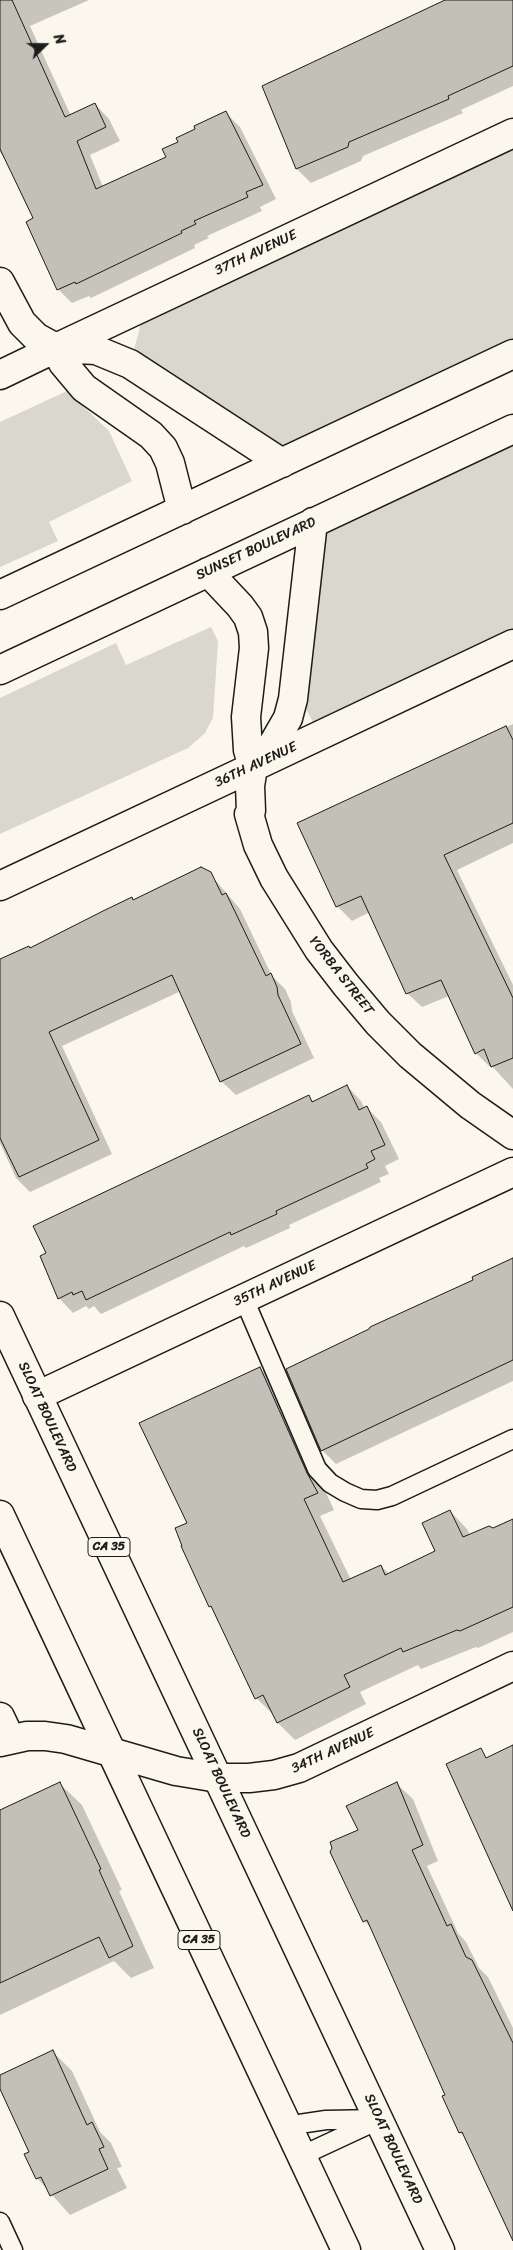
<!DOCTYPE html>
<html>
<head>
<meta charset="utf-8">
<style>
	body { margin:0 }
	#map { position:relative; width:513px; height:2250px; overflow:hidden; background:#fbf7ec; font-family:Sriracha,sans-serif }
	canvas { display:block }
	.north { position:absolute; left:20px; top:20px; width:50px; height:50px; -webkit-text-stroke:4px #fbf7ec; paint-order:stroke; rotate:68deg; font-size:14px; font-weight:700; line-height:20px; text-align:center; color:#1c1c1c }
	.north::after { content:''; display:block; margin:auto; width:18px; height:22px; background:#1c1c1c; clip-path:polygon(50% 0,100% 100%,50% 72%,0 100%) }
</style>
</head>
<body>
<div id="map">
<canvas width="513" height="2250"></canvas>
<div class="north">N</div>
</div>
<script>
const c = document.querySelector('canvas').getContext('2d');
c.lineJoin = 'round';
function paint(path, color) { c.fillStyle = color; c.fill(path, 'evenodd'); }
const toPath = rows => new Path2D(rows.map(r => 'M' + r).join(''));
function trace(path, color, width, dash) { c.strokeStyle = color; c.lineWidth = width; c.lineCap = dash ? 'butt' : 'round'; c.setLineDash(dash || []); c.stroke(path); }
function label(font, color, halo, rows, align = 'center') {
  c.font = font + ' Sriracha,sans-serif'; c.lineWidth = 4; c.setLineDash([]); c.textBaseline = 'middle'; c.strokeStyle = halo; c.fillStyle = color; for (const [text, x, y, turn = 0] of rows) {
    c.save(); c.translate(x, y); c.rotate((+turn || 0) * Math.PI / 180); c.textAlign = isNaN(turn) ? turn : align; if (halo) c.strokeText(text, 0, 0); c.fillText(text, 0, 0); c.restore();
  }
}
paint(toPath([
	[513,133,513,354,282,463,130,364,146,305],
	[67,391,109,431,132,481,49,522,58,541,0,567,0,422],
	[513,429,513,644,320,735,307,711,297,669,313,522],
	[211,627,218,641,213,718,205,733,188,748,0,834,0,698,116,643,126,665]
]), '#dad7ce');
paint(toPath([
	[0,0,89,0,30,26,71,116,95,104,109,119,120,141,90,155,103,187,167,158,180,143,226,113,240,127,276,199,260,207,262,211,207,236,209,238,194,245,195,248,91,298,89,296,72,303,58,289,35,219,10,167,0,152],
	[449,0,513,0,513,86,461,110,463,113,363,156,361,161,311,183,297,169,263,86],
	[513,724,513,843,457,870,513,985,513,1089,492,1066,490,1067,476,1053,449,996,422,1007,407,993,370,912,352,921,337,906,299,824],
	[210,874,240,909,272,976,285,989,291,1002,292,1011,314,1058,236,1095,221,1081,181,991,62,1046,112,1154,30,1192,16,1178,0,1143,0,964,132,899,134,901],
	[347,1086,361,1101,365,1109,367,1108,381,1122,399,1159,385,1166,389,1174,379,1178,381,1182,289,1225,290,1228,246,1248,244,1246,101,1314,94,1306,89,1309,86,1306,73,1313,59,1298,309,1097,314,1102],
	[513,1259,513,1381,336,1464,322,1450,475,1280],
	[260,1368,277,1386,334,1510,320,1516,351,1580,381,1566,389,1574,437,1551,450,1511,467,1529,470,1535,493,1530,513,1521,513,1632,478,1648,476,1647,421,1669,418,1665,360,1692,366,1704,295,1740,278,1723,274,1715,256,1698,216,1612,210,1606,188,1524],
	[60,1784,82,1805,122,1890,119,1891,154,1968,131,1978,114,1961,0,2015,0,1812],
	[397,1784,413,1799,438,1861,427,1866,458,1933,466,1942,479,1968,488,1977,513,2028,513,2237,466,2139,460,2132,446,2096,372,1929,364,1921,359,1830],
	[53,2052,72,2071,100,2132,111,2143,122,2167,117,2168,127,2188,70,2215,37,2178,30,2152,0,2086,0,2076]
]), '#0003');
const building = toPath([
	[0,0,12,0,65,117,95,103,106,127,77,141,96,189,166,157,162,149,178,142,176,138,195,129,194,126,226,111,263,185,246,192,248,197,194,221,196,224,181,231,182,233,76,284,75,282,57,290,26,222,33,218,0,149,0,0],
	[445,0,513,0,513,66,448,96,449,99,349,142,348,147,296,169,262,86,445,0],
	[506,726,513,740,513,823,444,855,513,998,513,1058,491,1067,484,1049,475,1054,441,980,406,994,361,896,336,907,297,823,506,726],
	[201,867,211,872,222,895,226,893,266,976,271,973,277,987,278,995,301,1044,220,1082,172,975,49,1032,99,1140,19,1177,0,1138,0,959,29,946,30,948,103,911,132,897,133,900,201,867],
	[347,1085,359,1110,367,1106,385,1145,371,1151,375,1159,366,1164,368,1168,276,1211,277,1214,255,1224,231,1235,230,1232,86,1300,82,1291,73,1295,72,1292,58,1299,40,1256,46,1253,33,1226,309,1095,312,1102,347,1085],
	[513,1258,513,1360,321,1451,286,1369,369,1329,370,1327,473,1280,472,1277,513,1258],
	[260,1367,307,1473,318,1493,304,1499,343,1582,381,1565,385,1575,435,1551,422,1523,450,1510,463,1537,489,1526,493,1528,513,1519,513,1607,460,1631,457,1630,403,1652,401,1648,344,1675,350,1687,277,1723,263,1695,255,1699,211,1606,209,1607,181,1546,182,1546,175,1528,187,1523,139,1423,260,1367],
	[513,1745,513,1911,446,1764,481,1748,486,1758,513,1745],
	[60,1782,101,1869,99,1870,133,1946,109,1958,99,1937,0,1983,0,1810,60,1782],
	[397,1782,423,1845,412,1850,447,1926,451,1924,466,1957,472,1960,513,2043,513,2241,462,2132,459,2133,442,2096,445,2095,367,1920,363,1922,330,1852,332,1848,330,1842,358,1830,346,1806,397,1782],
	[53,2050,87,2125,92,2122,104,2147,99,2149,108,2169,50,2196,41,2177,36,2179,24,2154,29,2152,0,2089,0,2075,53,2050]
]);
paint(building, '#c3c0b8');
trace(building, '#1c1c1c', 1);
const lane = toPath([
	[244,1299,317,1469,330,1483,345,1492,361,1499,377,1500,392,1496,513,1439],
	[286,2126,326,2120,379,2119],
	[301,2156,374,2122],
	[0,2222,13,2250]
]);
const street = toPath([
	[0,282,22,323,36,337,56,348,513,133],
	[513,644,253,767,250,786,251,811,249,814,258,845,274,878,319,950,346,985,378,1023,410,1055,470,1105,513,1135],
	[37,1396,513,1172],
	[0,1717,10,1738],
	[0,1742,27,1736,45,1736,66,1739,176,1771,218,1778,249,1778,274,1775,299,1768,513,1666]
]);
const secondary = toPath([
	[56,348,63,363,84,388,151,435,163,448,170,463,182,510],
	[0,375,56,348,96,350,130,364,282,463],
	[208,572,240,606,248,617,253,632,254,648,246,717,248,750,253,767],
	[0,595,513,354],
	[0,670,513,429],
	[0,886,253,767,269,751,288,718,293,699,313,522]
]);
const primary = toPath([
	[0,1316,440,2250],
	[0,1515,346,2250]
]);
trace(lane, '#1c1c1c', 21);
trace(street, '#1c1c1c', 31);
trace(secondary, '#1c1c1c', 31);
trace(primary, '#1c1c1c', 31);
trace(lane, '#fbf7ec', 18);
trace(street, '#fbf7ec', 28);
trace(secondary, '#fbf7ec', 28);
trace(primary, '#fbf7ec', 28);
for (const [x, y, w] of [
	[109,1547,42],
	[199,1940,42]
]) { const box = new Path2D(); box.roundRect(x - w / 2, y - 9.5, w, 19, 4); c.fillStyle = '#fbf7ec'; c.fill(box); trace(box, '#1c1c1c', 1); }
label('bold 12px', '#1c1c1c', null, [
	["CA 35",109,1547],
	["CA 35",199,1940]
]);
label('14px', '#1c1c1c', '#fbf7ec', [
	["37TH AVENUE",256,253,-25],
	["SUNSET BOULEVARD",256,549,-25],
	["36TH AVENUE",256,765,-25],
	["YORBA STREET",341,976,52],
	["35TH AVENUE",275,1284,-25],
	["SLOAT BOULEVARD",47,1417,65],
	["34TH AVENUE",333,1751,-25],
	["SLOAT BOULEVARD",221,1783,65],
	["SLOAT BOULEVARD",393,2149,65]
]);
</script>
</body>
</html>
